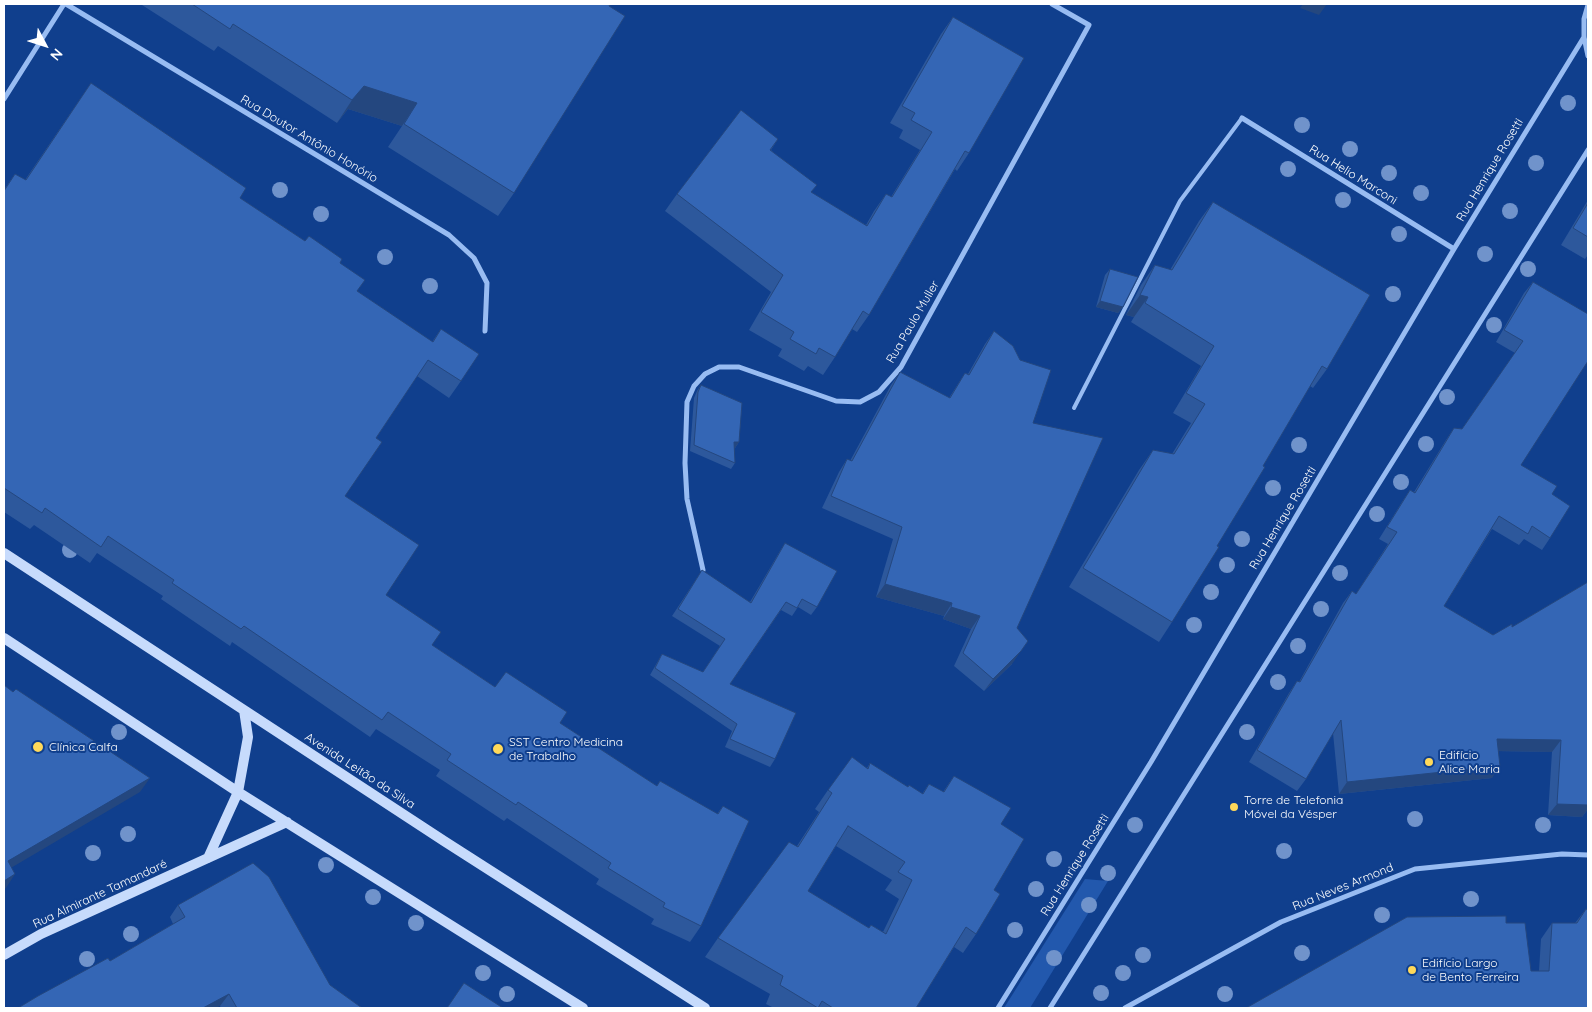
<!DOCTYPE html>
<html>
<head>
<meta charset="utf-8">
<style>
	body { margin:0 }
	#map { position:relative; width:1592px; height:1012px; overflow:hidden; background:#103f8d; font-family:Quicksand,sans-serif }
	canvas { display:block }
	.frame { position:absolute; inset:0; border:5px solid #fff; pointer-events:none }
	.north { position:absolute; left:20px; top:20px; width:50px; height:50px; -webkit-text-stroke:4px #103f8d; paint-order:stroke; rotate:130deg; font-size:14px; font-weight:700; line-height:20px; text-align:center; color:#fff }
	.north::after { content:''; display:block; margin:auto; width:18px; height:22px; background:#fff; clip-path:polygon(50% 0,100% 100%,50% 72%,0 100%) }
</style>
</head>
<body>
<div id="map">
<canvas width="1592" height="1012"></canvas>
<div class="frame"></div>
<div class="north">N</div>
</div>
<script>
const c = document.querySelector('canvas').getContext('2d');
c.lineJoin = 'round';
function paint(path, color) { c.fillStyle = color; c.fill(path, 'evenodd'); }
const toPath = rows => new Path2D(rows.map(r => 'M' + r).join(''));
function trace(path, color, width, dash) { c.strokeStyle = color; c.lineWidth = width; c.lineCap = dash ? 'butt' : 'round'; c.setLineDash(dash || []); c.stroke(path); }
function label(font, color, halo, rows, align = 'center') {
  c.font = font + ' Quicksand,sans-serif'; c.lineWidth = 4; c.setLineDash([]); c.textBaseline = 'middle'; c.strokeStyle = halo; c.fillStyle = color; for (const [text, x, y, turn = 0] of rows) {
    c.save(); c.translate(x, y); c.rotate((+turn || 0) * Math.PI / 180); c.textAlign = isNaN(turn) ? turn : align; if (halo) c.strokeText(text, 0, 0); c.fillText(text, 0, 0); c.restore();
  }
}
paint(toPath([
	[1085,879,1108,881,1030,1008,1004,1008]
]), '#2258ad');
trace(toPath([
	[1074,408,1180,201,1242,118]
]), '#98bcf2', 4);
trace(toPath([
	[66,4,449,235,474,258,487,283,485,331],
	[1588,5,1584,19,1584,37,1588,56],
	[4,99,64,4],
	[1242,118,1454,249],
	[703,570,687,499,685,463,687,402,694,386,705,374,719,367,739,367,836,401,860,402,879,392,901,367,1089,25,1052,4],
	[998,1008,1151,762,1454,249,1584,37],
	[1050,1008,1588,150],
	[1125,1008,1281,922,1415,869,1562,854,1588,855]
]), '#98bcf2', 5);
trace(toPath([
	[4,553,444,841,705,1008],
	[4,638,238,792,583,1008],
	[208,858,238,792,248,737,244,710],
	[4,955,41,934,287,822]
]), '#c7dbfc', 10);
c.fillStyle = '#7093cb';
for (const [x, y] of [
	[1568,103],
	[1302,125],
	[1350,149],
	[1536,163],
	[1288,169],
	[1389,173],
	[280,190],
	[1421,193],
	[1343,200],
	[1510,211],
	[321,214],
	[1399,234],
	[1485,254],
	[385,257],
	[1528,269],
	[430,286],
	[1393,294],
	[1494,325],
	[1447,397],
	[1426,444],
	[1299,445],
	[1401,482],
	[1273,488],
	[1377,514],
	[1242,539],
	[70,550],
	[1227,565],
	[1340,573],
	[1211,592],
	[1321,609],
	[1194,625],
	[1298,646],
	[1278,682],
	[119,732],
	[1247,732],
	[1415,819],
	[1135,825],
	[1543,825],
	[128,834],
	[1284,851],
	[93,853],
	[1054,859],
	[326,865],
	[1108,873],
	[1036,889],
	[373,897],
	[1471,899],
	[1089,905],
	[1382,915],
	[416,923],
	[1015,930],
	[131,934],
	[1302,953],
	[1143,955],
	[1054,958],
	[87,959],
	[483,973],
	[1123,973],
	[1101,993],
	[507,994],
	[1225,994]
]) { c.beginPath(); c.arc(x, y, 8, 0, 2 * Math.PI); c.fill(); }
paint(toPath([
	[143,4,610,4,514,193,498,216,388,147,402,126,348,109,337,123,218,46,214,51,142,5],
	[953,17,969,153,957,171,955,169,869,315,857,332,852,329,835,357,823,375,808,366,804,371,778,356,782,349,749,330,771,292,665,211,677,194,778,139,771,150,811,193,866,225,874,211,886,194,891,197,920,150,899,138,903,130,890,123,941,34],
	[91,83,240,198,305,241,340,263,357,291,432,342,441,329,461,381,449,398,417,376,376,438,345,496,386,595,432,645,495,687,560,723,657,786,660,781,717,814,723,806,701,926,690,942,651,924,654,919,596,884,599,879,507,818,504,821,436,776,440,770,376,729,370,737,232,642,230,646,161,599,163,596,97,553,90,563,34,525,30,529,4,512,4,190,15,174,25,180],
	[1588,200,1588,255,1585,259,1561,245],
	[1213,202,1327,369,1313,388,1310,386,1263,466,1172,622,1159,642,1069,587,1139,470,1153,450,1172,454,1191,423,1173,413,1201,366,1131,322,1134,317,1126,315,1141,285,1155,265,1170,270,1199,221],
	[1110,269,1123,307,1118,313,1096,307,1105,275],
	[1533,282,1521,465,1552,494,1550,538,1542,550,1524,539,1519,545,1492,529,1444,606,1493,635,1512,627,1588,582,1588,809,1582,817,1548,815,1552,752,1498,751,1492,778,1339,794,1333,733,1306,779,1297,791,1249,762,1289,693,1297,681,1299,682,1343,603,1352,591,1356,594,1388,544,1379,539,1402,502,1410,490,1414,492,1446,440,1454,428,1462,429,1515,353,1496,342,1524,293],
	[994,331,1033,423,1017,628,1012,664,984,691,954,666,971,629,943,619,944,616,876,597,893,539,822,508,839,472,847,459,850,461,891,385,900,372,949,398,965,373,968,374,985,344],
	[701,385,739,442,735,448,734,448,735,463,731,469,690,451,694,398,697,391],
	[785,543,817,607,811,615,798,607,792,616,781,610,730,684,775,759,770,767,725,747,732,731,650,675,662,654,703,672,720,646,672,616,697,578,750,602,780,551],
	[870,763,908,787,922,794,929,784,943,792,954,776,1001,824,994,890,976,934,963,953,954,947,916,1008,774,1008,766,1004,770,994,705,957,718,938,797,846,819,812,815,809,828,790,867,768],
	[836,846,892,880,885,890,899,899,883,932,871,925,869,928,808,891],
	[178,905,330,985,362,1008,221,1008,220,1006,110,961,173,924,170,917],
	[1586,909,1588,1008,1246,1008,1506,923,1531,971,1539,971,1541,939,1552,923,1575,923]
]), '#2d589c');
paint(toPath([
	[1303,4,1327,4,1319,15,1300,8],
	[364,86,417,103,402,126,348,109,337,123,352,100],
	[1140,295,1148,297,1134,317,1126,315],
	[1100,301,1123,307,1118,313,1096,307],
	[734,442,739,442,735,448,730,448],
	[885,584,952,603,944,616,876,597],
	[951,607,980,616,971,629,943,619],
	[1021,651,1012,664,984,691,993,679],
	[1497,739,1561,740,1552,752,1488,751],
	[1500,766,1492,778,1339,794,1347,782],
	[150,778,140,792,4,872,8,861],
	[1557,804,1588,805,1588,809,1582,817,1548,815],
	[15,874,6,888,4,889,4,881],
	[229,994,220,1006,216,1008,203,1008]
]), '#24477f');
const building = toPath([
	[192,4,610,4,609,6,625,16,514,193,404,124,417,103,364,86,352,100,233,24,230,29,192,4],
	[953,17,1024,58,969,153,965,151,869,315,863,311,835,357,819,348,816,354,790,339,794,332,761,312,783,275,677,194,741,110,778,139,770,150,817,185,811,192,867,226,886,194,892,197,932,132,911,120,915,113,902,106,953,17],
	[91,83,246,188,240,198,305,241,309,236,342,259,340,263,365,280,357,291,433,342,441,329,479,354,461,381,428,360,376,438,382,442,345,496,419,545,386,595,441,632,432,645,495,687,506,672,567,712,560,723,657,786,660,781,718,814,723,806,749,821,701,926,663,907,665,903,608,868,611,863,518,802,516,805,447,760,451,754,388,712,382,720,244,626,241,629,172,583,174,580,108,536,101,547,45,508,42,513,4,488,4,191,15,174,26,180,91,83],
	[1213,202,1370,295,1327,369,1322,366,1263,466,1265,467,1217,546,1219,547,1172,622,1083,568,1153,450,1174,454,1205,404,1186,393,1214,346,1145,303,1148,297,1140,295,1155,265,1172,270,1213,202],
	[1588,203,1588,237,1573,228,1588,203],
	[1110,269,1138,277,1123,307,1100,301,1110,269],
	[1533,282,1588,314,1588,361,1521,465,1557,486,1552,494,1570,506,1550,538,1532,526,1528,534,1499,516,1444,606,1493,635,1512,624,1512,627,1588,582,1588,805,1557,804,1561,740,1497,739,1500,766,1347,782,1341,720,1306,779,1257,750,1297,681,1300,682,1352,591,1356,594,1397,532,1387,527,1410,490,1415,493,1454,428,1462,429,1523,341,1504,330,1533,282],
	[994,331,1013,346,1020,360,1051,370,1033,423,1103,438,1017,628,1028,641,1021,651,993,679,963,653,980,616,951,607,952,603,885,584,902,527,831,496,847,459,852,461,900,372,950,398,965,373,969,375,994,331],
	[701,385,742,403,739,442,734,442,735,463,694,445,698,392,701,385],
	[785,543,837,571,817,607,802,599,797,608,786,602,730,684,796,713,775,759,730,739,737,724,655,668,662,654,703,672,725,639,678,609,702,570,751,603,785,543],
	[4,685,13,692,16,689,150,778,8,861,15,874,4,881,4,685],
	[852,757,868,769,870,763,908,787,909,785,923,794,929,784,944,792,954,776,1011,808,1001,824,1024,839,994,890,1000,894,976,934,966,927,916,1008,833,1008,822,1001,818,1008,780,985,783,976,718,938,789,842,798,847,832,793,828,790,852,757],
	[848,826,905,862,898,872,912,880,886,934,871,925,869,928,808,891,848,826],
	[253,863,269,877,330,985,362,1008,237,1008,229,994,203,1008,18,1008,38,996,108,958,110,961,185,917,178,905,253,863],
	[1586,909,1588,910,1588,1008,1246,1008,1407,917,1506,916,1506,923,1525,923,1531,971,1549,971,1552,923,1577,923,1586,909],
	[464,983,503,1008,447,1008,464,983]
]);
paint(building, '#3466b5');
trace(building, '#24477f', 1);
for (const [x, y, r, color] of [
	[38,747,6,"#ffd95a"],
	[498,749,6,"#ffd95a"],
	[1429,762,5,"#ffd95a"],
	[1234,807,5,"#ffd95a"],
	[1412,970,5,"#ffd95a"]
]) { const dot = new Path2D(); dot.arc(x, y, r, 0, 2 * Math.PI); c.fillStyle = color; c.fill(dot); trace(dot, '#103f8d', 2); }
label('12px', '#fff', '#103f8d', [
	["Rua Doutor Antônio Honório",309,139,31],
	["Rua Henrique Rosetti",1490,170,-59],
	["Rua Helio Marconi",1353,175,32],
	["Rua Paulo Muller",913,322,-60],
	["Rua Henrique Rosetti",1283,518,-59],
	["Avenida Leitão da Silva",360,771,33],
	["Rua Henrique Rosetti",1075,865,-58],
	["Rua Neves Armond",1343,887,-22],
	["Rua Almirante Tamandaré",100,894,-25]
]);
label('12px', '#fff', '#103f8d', [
	["SST Centro Medicina",509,742],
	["de Trabalho",509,756],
	["Clínica Calfa",49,747],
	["Edifício",1439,755],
	["Alice Maria",1439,769],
	["Torre de Telefonia",1244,800],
	["Móvel da Vésper",1244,814],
	["Edifício Largo",1422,963],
	["de Bento Ferreira",1422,977]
], 'left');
</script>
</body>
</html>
